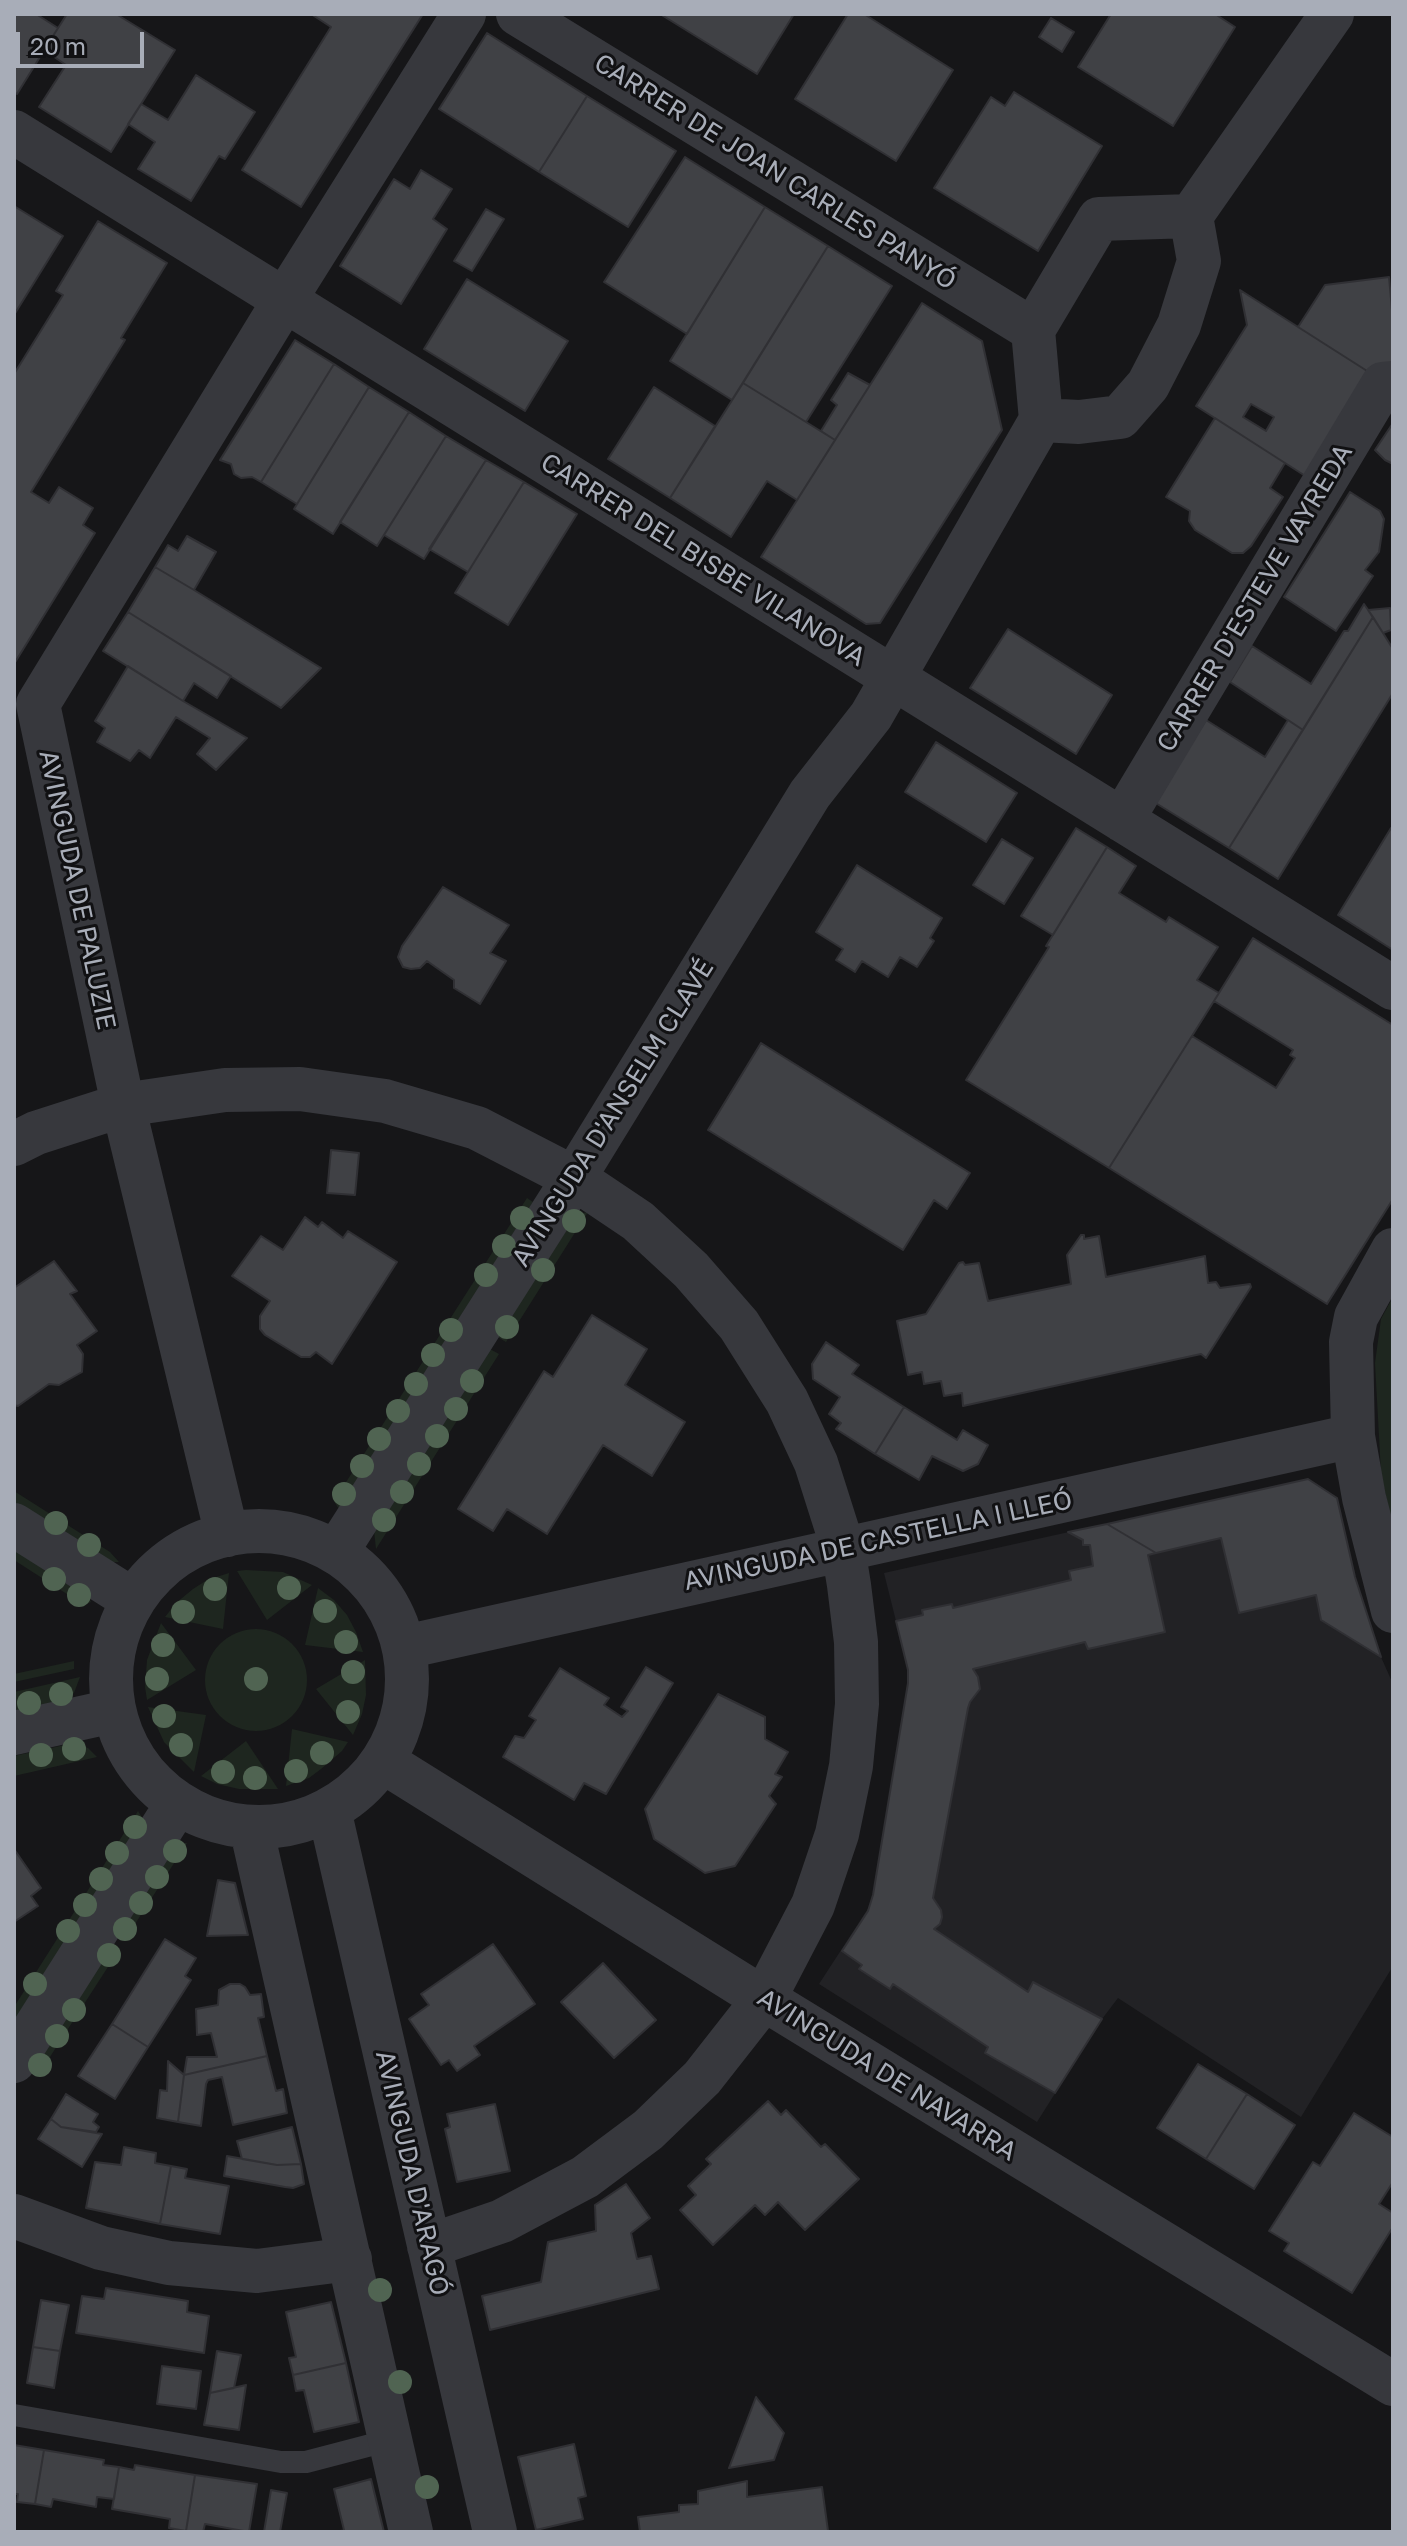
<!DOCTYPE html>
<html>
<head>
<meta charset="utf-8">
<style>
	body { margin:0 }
	#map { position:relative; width:1407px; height:2546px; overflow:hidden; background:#161618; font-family:"Golos Text",sans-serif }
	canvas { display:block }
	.frame { position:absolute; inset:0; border:16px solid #a8adb8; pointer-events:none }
	.scale { position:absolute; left:16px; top:32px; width:128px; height:36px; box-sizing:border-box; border:4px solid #a8adb8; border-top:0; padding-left:10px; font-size:24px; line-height:28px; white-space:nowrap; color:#a8adb8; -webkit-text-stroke:6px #111113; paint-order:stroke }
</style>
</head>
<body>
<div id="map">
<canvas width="1407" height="2546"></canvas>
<div class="frame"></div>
<div class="scale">20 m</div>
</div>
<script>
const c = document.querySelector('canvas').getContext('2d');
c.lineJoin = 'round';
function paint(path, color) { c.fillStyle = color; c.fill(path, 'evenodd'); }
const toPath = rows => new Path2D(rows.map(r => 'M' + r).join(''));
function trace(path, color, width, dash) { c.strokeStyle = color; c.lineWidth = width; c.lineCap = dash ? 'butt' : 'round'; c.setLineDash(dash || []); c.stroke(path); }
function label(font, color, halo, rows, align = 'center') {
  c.font = font + ' "Golos Text",sans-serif'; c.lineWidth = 6; c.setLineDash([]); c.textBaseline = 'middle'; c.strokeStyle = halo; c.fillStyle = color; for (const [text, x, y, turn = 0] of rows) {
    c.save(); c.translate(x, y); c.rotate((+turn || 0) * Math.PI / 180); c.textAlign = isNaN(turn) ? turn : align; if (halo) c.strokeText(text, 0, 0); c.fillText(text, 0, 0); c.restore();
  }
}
paint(toPath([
	[1308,1479,1337,1498,1355,1577,1381,1657,1393,1684,1393,1966,1301,2117,1118,1998,1102,2019,1037,2122,819,1984,871,1904,908,1683,908,1669,884,1573]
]), '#222225');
paint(toPath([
	[527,1198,533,1202,340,1511,334,1501],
	[588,1212,506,1342,496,1336,577,1214],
	[1393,1297,1393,1531,1381,1473,1375,1363,1381,1319],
	[488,1348,499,1354,376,1549,374,1530],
	[14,1491,110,1552,119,1562,108,1562,101,1558,14,1503],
	[14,1548,89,1598,91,1602,84,1605,14,1560],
	[246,1570,283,1572,312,1585,267,1620,237,1571],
	[229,1573,223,1629,165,1617,176,1603,193,1589,207,1580],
	[318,1588,334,1600,347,1615,356,1632,363,1652,305,1645],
	[161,1623,196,1670,147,1700,145,1687,147,1660],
	'205 1680a51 51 0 1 1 102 0a51 51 0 1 1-102 0Z',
	[365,1660,366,1695,362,1714,353,1735,316,1689],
	[74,1661,74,1669,14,1682,14,1674],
	[80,1677,74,1693,61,1702,14,1712,14,1692],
	[148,1707,206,1715,194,1772,164,1742],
	[292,1729,348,1742,342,1751,321,1769,309,1778,286,1786],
	[246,1741,278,1789,239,1789,217,1784,201,1776],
	[74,1743,88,1748,97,1757,14,1776,14,1756],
	[138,1811,143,1819,14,2030,14,2007],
	[178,1843,187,1843,128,1935,119,1930,174,1846],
	[106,1950,115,1956,39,2074,32,2069]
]), '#1e261f');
const building = toPath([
	[14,14,36,14,58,28,17,94,14,92,14,14],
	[67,14,116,14,175,50,111,152,39,107,66,65,44,50,67,14],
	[311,14,423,14,301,207,242,170,331,27,311,14],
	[660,14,794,14,757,74,660,14],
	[848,14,864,14,953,70,896,161,795,99,848,14],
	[1111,14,1215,14,1235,27,1173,126,1078,67,1111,14],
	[1051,18,1074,32,1062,52,1039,37,1051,18],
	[487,33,587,96,539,172,439,109,487,33],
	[196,75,255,112,225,159,219,156,191,201,138,169,155,142,128,124,141,104,168,120,196,75],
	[1014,92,1102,146,1038,251,934,188,991,97,1005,106,1014,92],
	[587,96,676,151,628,227,539,172,587,96],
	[685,157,765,207,687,334,604,282,685,157],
	[421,170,452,189,433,219,447,229,401,304,340,266,394,179,410,189,421,170],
	[14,206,63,236,14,315,14,206],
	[765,207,828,246,732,400,670,361,765,207],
	[486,209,504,219,472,271,454,261,486,209],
	[98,221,167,263,121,338,125,340,31,492,49,503,59,487,93,508,83,525,95,533,14,664,14,374,63,295,56,291,98,221],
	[828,246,892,286,806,422,743,383,828,246],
	[1389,277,1393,321,1393,367,1375,376,1298,327,1325,285,1389,277],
	[467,279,568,341,525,411,424,349,467,279],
	[1240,290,1375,376,1310,479,1196,406,1247,325,1240,290],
	[1251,404,1274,417,1266,431,1243,417,1251,404],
	[922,303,982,341,1002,430,880,623,866,624,761,557,922,303],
	[295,340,334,364,261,482,252,477,241,478,234,474,231,464,220,460,295,340],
	[334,364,369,387,297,504,261,482,334,364],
	[848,373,870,385,835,440,821,431,837,405,831,400,848,373],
	[743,383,835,440,797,500,767,481,731,537,670,498,743,383],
	[369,387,409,412,333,534,294,509,369,387],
	[654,387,715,426,670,498,608,459,654,387],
	[409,412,446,436,377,546,340,522,409,412],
	[1215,418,1285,463,1270,488,1283,497,1251,546,1243,553,1232,553,1195,530,1189,521,1190,511,1166,497,1215,418],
	[1393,423,1393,464,1385,460,1375,450,1393,423],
	[446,436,486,460,424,559,384,535,446,436],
	[486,460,524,482,468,572,429,549,486,460],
	[524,482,577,514,508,625,455,593,524,482],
	[1350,492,1380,511,1384,519,1379,552,1365,570,1373,576,1336,631,1284,597,1350,492],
	[187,536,216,552,194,590,155,567,168,545,178,551,187,536],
	[155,567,194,590,321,668,281,708,128,612,155,567],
	[1364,604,1373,617,1303,730,1230,682,1252,646,1311,684,1344,631,1348,631,1364,604],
	[1390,608,1391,630,1383,633,1368,610,1390,608],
	[128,612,231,676,217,698,194,683,183,701,103,651,128,612],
	[1373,617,1393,649,1393,693,1278,879,1229,848,1373,617],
	[1008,629,1112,695,1076,754,970,688,1008,629],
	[128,666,183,701,247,738,216,770,197,754,210,738,176,717,150,758,139,750,130,761,97,742,105,728,95,721,128,666],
	[1206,720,1265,757,1288,720,1303,730,1229,848,1154,802,1206,720],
	[936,742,1017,793,986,842,905,792,936,742],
	[1076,828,1107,847,1053,935,1021,916,1076,828],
	[1391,828,1393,829,1393,950,1338,915,1391,828],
	[1002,839,1033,858,1004,904,973,885,1002,839],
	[1107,847,1136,866,1119,893,1166,922,1169,917,1218,947,1197,980,1219,993,1109,1168,966,1080,1049,947,1046,946,1107,847],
	[857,865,942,918,930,938,934,941,917,967,900,957,888,977,862,961,855,972,836,960,843,949,816,932,857,865],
	[443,887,509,925,490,953,506,961,480,1004,454,988,454,980,427,961,420,968,411,969,403,967,398,957,402,946,443,887],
	[1253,938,1393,1025,1393,1199,1327,1304,1109,1168,1192,1036,1276,1088,1295,1058,1290,1055,1293,1050,1214,1001,1253,938],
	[761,1043,970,1173,947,1209,934,1200,903,1250,708,1130,761,1043],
	[331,1150,359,1153,355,1195,327,1193,331,1150],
	[305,1217,318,1227,322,1222,343,1238,348,1231,397,1262,332,1364,316,1352,310,1357,301,1357,265,1335,260,1329,260,1316,270,1301,232,1276,261,1236,283,1250,305,1217],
	[1081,1235,1084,1235,1084,1239,1099,1236,1106,1277,1205,1256,1208,1283,1216,1282,1220,1288,1250,1284,1251,1287,1206,1358,1201,1354,963,1406,962,1393,944,1396,941,1381,924,1384,922,1372,908,1375,897,1321,926,1314,959,1263,963,1262,965,1265,979,1263,988,1301,1071,1284,1067,1255,1081,1235],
	[54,1261,77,1291,70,1294,97,1331,77,1345,83,1354,82,1372,59,1385,49,1384,18,1406,14,1405,14,1288,54,1261],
	[592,1315,647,1349,625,1385,685,1422,652,1476,603,1445,547,1534,507,1509,493,1531,458,1509,544,1371,553,1377,592,1315],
	[826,1342,859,1365,852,1374,904,1407,875,1454,836,1429,841,1423,829,1414,840,1397,813,1379,812,1364,826,1342],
	[904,1407,957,1440,963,1430,988,1445,978,1464,963,1471,932,1456,919,1480,875,1454,904,1407],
	[1308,1479,1337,1498,1355,1577,1381,1657,1321,1620,1316,1595,1239,1613,1221,1538,1156,1553,1107,1524,1308,1479],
	[1107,1524,1156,1553,1148,1555,1165,1632,1088,1649,1085,1642,973,1669,978,1677,980,1689,970,1702,968,1708,933,1898,941,1910,942,1917,940,1924,934,1929,1028,1992,1033,1982,1102,2019,1055,2093,985,2053,988,2047,893,1984,890,1989,859,1969,862,1965,842,1951,868,1911,873,1895,908,1683,908,1670,896,1621,923,1615,922,1610,952,1604,953,1608,1071,1580,1069,1571,1093,1566,1090,1545,1083,1545,1083,1540,1068,1532,1107,1524],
	[646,1667,673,1683,606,1794,584,1783,574,1800,503,1757,515,1736,524,1738,536,1720,529,1716,560,1668,609,1698,604,1705,622,1717,628,1711,621,1707,646,1667],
	[718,1694,765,1717,765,1739,788,1752,775,1774,782,1777,769,1796,776,1804,735,1866,705,1873,654,1839,645,1809,718,1694],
	[14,1849,41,1888,31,1896,38,1906,14,1922,14,1849],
	[218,1880,235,1883,248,1935,207,1936,218,1880],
	[165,1939,196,1958,185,1976,191,1980,148,2047,112,2024,165,1939],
	[493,1944,535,2004,474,2046,480,2055,457,2071,449,2060,441,2065,409,2019,429,2005,421,1994,493,1944],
	[603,1963,656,2020,614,2058,561,2002,603,1963],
	[230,1984,240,1984,245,1987,250,1995,261,1994,264,2017,258,2018,267,2056,184,2075,187,2057,217,2057,211,2033,197,2035,196,2009,218,2005,219,1990,230,1984],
	[112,2024,148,2047,115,2099,78,2076,112,2024],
	[267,2056,276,2091,283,2089,287,2113,233,2125,222,2077,208,2080,206,2084,201,2126,178,2122,184,2075,267,2056],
	[168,2061,184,2075,178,2122,157,2118,160,2090,167,2091,168,2061],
	[1198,2064,1247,2094,1206,2159,1157,2128,1198,2064],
	[66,2094,98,2114,93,2122,99,2127,96,2132,61,2127,51,2119,66,2094],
	[1247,2094,1295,2125,1254,2189,1206,2159,1247,2094],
	[768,2101,781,2115,786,2110,821,2147,825,2144,859,2179,805,2230,778,2202,765,2215,755,2205,713,2245,680,2210,696,2195,688,2186,711,2164,706,2159,768,2101],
	[495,2104,510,2171,457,2182,445,2129,450,2127,447,2114,495,2104],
	[1354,2113,1393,2137,1393,2182,1379,2204,1393,2213,1393,2227,1352,2293,1284,2251,1289,2243,1269,2231,1313,2162,1320,2166,1354,2113],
	[51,2119,61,2127,102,2134,82,2167,38,2139,51,2119],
	[292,2127,301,2164,277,2165,242,2159,237,2141,292,2127],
	[124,2147,156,2153,155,2163,171,2166,160,2224,86,2208,95,2162,121,2165,124,2147],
	[227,2156,277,2165,301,2164,304,2184,293,2188,285,2187,224,2176,227,2156],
	[171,2166,187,2169,185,2178,229,2186,220,2234,160,2224,171,2166],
	[626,2184,650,2218,631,2233,637,2259,651,2256,659,2289,490,2330,482,2296,541,2282,548,2242,596,2231,595,2205,626,2184],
	[106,2288,188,2301,187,2312,209,2316,204,2353,76,2333,82,2296,104,2299,106,2288],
	[41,2300,69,2305,60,2351,33,2347,41,2300],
	[331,2302,346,2363,293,2375,289,2358,296,2357,286,2312,331,2302],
	[33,2347,60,2351,54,2388,27,2383,33,2347],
	[217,2351,241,2355,234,2388,210,2393,217,2351],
	[346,2363,359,2422,314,2432,304,2390,296,2391,293,2375,346,2363],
	[162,2366,201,2371,196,2409,157,2404,162,2366],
	[246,2385,239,2430,204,2425,210,2393,246,2385],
	[756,2397,784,2433,774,2460,729,2468,756,2397],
	[574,2444,586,2496,578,2498,583,2519,536,2530,518,2457,574,2444],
	[14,2445,44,2450,35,2504,17,2502,18,2494,14,2494,14,2445],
	[44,2450,104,2460,103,2465,119,2467,114,2499,97,2497,96,2507,53,2499,51,2507,35,2504,44,2450],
	[135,2465,195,2475,186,2531,169,2528,170,2519,112,2509,119,2467,134,2470,135,2465],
	[195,2475,257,2484,249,2532,205,2524,203,2532,186,2531,195,2475],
	[371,2479,384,2532,337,2532,344,2530,334,2489,371,2479],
	[747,2481,747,2497,822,2487,828,2531,640,2532,638,2517,679,2512,679,2505,698,2504,698,2491,747,2481],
	[271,2490,287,2493,280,2532,264,2532,271,2490]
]);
paint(building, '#404145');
trace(building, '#303034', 2);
trace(toPath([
	[14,2415,281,2462,306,2462,390,2440]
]), '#37383d', 22);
trace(toPath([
	[518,14,1033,330],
	[14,132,1393,988],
	[1191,216,1332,14],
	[1041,420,1033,330,1099,219,1191,216],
	[1041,420,1079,422,1120,417,1148,385,1179,325,1199,261,1191,216],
	[1122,820,1383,384,1393,383],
	[14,1144,36,1133,123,1105,225,1090,300,1089,385,1101,477,1128,574,1178,638,1221,691,1270,739,1325,787,1401,816,1463,843,1548,849,1585,856,1642,857,1704,851,1766,837,1834,813,1905,764,1999,702,2078,648,2130,585,2177,502,2221,429,2246],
	[1393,1250,1356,1317,1351,1342,1353,1436,1364,1498,1393,1611],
	[14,1525,133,1600],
	'111 1679a148 148 0 1 1 296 0a148 148 0 1 1-296 0Z',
	[227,1535,123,1105,38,704,284,301,464,14],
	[337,1551,574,1178,810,794,871,716,1041,420],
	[405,1647,1353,1436],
	[14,1733,113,1711],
	[384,1762,764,1999,1393,2384],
	[330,1814,495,2532],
	[251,1827,411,2532],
	[14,2061,177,1804],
	[14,2216,101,2248,169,2263,257,2271,350,2259]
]), '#37383d', 44);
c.fillStyle = '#506452';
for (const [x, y] of [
	[522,1218],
	[574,1221],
	[504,1246],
	[543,1270],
	[486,1275],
	[507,1327],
	[451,1330],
	[433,1355],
	[472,1381],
	[416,1384],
	[456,1409],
	[398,1411],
	[437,1436],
	[379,1439],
	[419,1464],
	[362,1466],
	[402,1492],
	[344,1494],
	[384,1520],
	[56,1523],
	[89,1545],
	[54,1579],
	[289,1588],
	[215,1589],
	[79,1595],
	[325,1611],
	[183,1612],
	[346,1642],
	[163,1645],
	[353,1672],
	[157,1679],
	[256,1679],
	[61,1694],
	[29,1703],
	[348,1712],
	[164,1716],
	[181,1745],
	[74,1749],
	[322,1753],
	[41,1755],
	[296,1771],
	[223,1772],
	[255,1778],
	[135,1827],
	[175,1851],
	[117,1853],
	[157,1877],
	[101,1879],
	[141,1903],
	[85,1905],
	[125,1929],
	[68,1931],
	[109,1955],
	[35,1984],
	[74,2010],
	[57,2036],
	[40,2065],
	[380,2290],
	[400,2382],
	[427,2487]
]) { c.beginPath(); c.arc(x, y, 12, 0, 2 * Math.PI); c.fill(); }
label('26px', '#a8adb8', '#111113', [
	["CARRER DE JOAN CARLES PANYÓ",775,172,32],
	["CARRER DEL BISBE VILANOVA",703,560,32],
	["CARRER D'ESTEVE VAYREDA",1255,598,-59],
	["AVINGUDA DE PALUZIE",77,890,78],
	["AVINGUDA D'ANSELM CLAVÉ",613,1113,-58],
	["AVINGUDA DE CASTELLA I LLEÓ",878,1541,-12],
	["AVINGUDA DE NAVARRA",887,2075,32],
	["AVINGUDA D'ARAGÓ",412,2173,77]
]);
</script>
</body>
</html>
